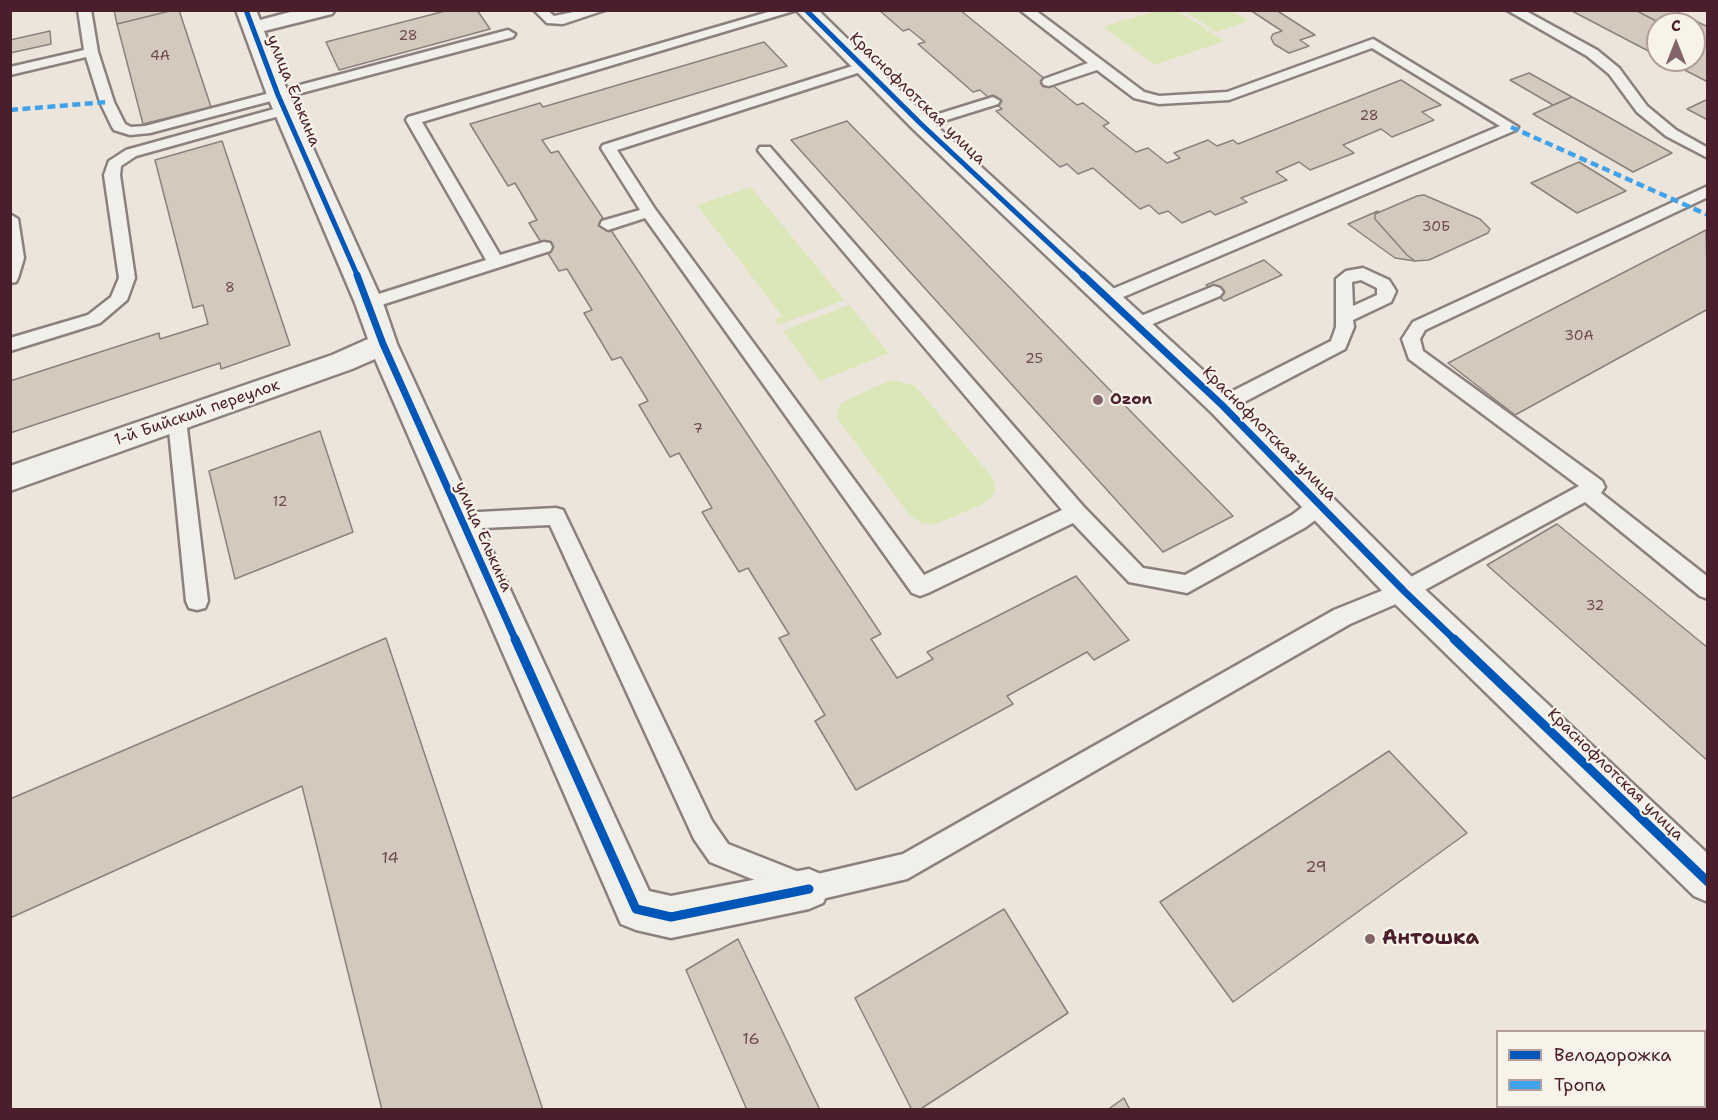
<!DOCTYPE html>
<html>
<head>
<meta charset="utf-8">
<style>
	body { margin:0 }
	#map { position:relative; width:1718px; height:1120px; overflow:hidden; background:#ebe5db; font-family:"Shantell Sans",sans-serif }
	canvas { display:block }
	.frame { position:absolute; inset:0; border:12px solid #4a1f2b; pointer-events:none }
	.legend { position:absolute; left:1496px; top:1030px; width:210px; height:78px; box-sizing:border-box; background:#f7f3e8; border:2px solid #b29e9c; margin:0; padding:8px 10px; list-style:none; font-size:18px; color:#4a1f2b }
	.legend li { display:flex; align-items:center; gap:12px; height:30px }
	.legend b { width:30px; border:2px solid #b29e9c }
	.north { position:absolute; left:1646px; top:12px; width:60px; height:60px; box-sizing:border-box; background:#f7f3e8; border:2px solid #b29e9c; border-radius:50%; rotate:0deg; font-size:16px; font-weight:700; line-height:24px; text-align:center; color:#4a1f2b }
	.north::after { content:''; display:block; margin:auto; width:21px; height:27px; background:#826469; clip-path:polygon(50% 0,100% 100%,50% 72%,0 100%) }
</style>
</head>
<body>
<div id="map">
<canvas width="1718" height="1120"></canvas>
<div class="frame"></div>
<ul class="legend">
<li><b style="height:8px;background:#0057b8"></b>Велодорожка</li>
<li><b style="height:8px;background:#40a2eb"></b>Тропа</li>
</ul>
<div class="north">С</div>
</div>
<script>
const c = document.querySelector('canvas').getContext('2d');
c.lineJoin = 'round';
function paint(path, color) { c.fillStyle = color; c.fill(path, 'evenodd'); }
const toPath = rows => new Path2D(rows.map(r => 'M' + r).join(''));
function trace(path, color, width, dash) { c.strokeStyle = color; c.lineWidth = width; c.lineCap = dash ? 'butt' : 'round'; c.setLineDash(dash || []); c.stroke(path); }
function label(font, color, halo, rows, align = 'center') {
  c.font = font + ' "Shantell Sans",sans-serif'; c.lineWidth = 4.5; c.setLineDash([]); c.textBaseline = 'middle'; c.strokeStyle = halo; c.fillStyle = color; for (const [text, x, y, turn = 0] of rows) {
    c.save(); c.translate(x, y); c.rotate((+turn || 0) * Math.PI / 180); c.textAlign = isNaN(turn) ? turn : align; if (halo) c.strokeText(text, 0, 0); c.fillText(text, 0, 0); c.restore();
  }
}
paint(toPath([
	[1155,11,1178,11,1224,41,1155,65,1103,27],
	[1184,11,1232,11,1249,21,1216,32],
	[751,187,844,300,778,325,774,319,782,316,697,205],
	[849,305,889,353,820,381,783,331],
	[895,380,915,386,993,478,995,488,992,497,983,504,934,525,922,523,911,517,838,419,837,411,841,403,884,383]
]), '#dce7b9');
const building = toPath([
	[114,10,174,10,117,24,114,10],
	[174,10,179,10,211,107,143,124,117,24,174,10],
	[449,10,477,10,490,29,339,70,326,42,449,10],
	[879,10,960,10,1077,105,1083,103,1109,123,1103,126,1136,152,1148,148,1167,163,1180,158,1174,153,1208,140,1217,146,1233,140,1238,144,1401,80,1441,105,1422,112,1434,120,1392,137,1381,129,1343,145,1354,153,1310,170,1299,162,1276,172,1287,180,1241,198,1247,202,1215,215,1210,211,1182,223,1168,211,1159,214,1149,205,1140,209,1093,168,1078,174,1067,164,1060,167,996,111,1002,109,980,90,973,92,918,44,925,42,909,29,903,31,879,10],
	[1250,10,1276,10,1315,35,1300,40,1309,46,1289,53,1274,44,1271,38,1273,34,1282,31,1250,10],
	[1570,10,1635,10,1662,24,1658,24,1658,56,1570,10],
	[1635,10,1673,10,1708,27,1708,47,1694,40,1694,24,1662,24,1635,10],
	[50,31,51,44,10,53,10,40,50,31],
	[1694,40,1708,47,1708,82,1665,60,1694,60,1694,40],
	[764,42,787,66,542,140,551,153,558,151,881,634,871,639,897,678,933,659,927,652,1076,576,1129,640,1094,660,1087,652,1007,696,1013,704,856,790,815,721,825,715,779,638,789,634,748,568,739,572,702,512,712,508,679,453,670,457,639,405,648,401,621,357,612,360,584,313,592,310,567,269,559,271,529,223,537,220,515,183,508,186,470,124,540,103,543,107,764,42],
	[1529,73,1572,97,1553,105,1510,80,1529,73],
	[1572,97,1596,110,1672,153,1633,172,1533,114,1572,97],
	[1708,99,1708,120,1687,109,1708,99],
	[847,121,1233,516,1163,552,791,140,847,121],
	[222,141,290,345,221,369,220,363,10,433,10,381,159,333,160,339,208,324,203,305,193,308,155,160,222,141],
	[1579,162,1626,191,1577,213,1531,183,1579,162],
	[1424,195,1480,219,1490,229,1488,233,1429,260,1415,261,1407,255,1375,219,1375,214,1417,196,1424,195],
	[1378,211,1375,214,1375,219,1407,255,1415,261,1395,258,1348,224,1378,211],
	[1706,230,1708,309,1515,415,1448,363,1706,230],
	[1264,260,1282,275,1224,301,1206,285,1264,260],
	[320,431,353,532,235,579,209,471,320,431],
	[1557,524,1708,648,1708,761,1487,565,1557,524],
	[386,638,543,1110,382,1110,302,786,10,918,10,799,386,638],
	[1389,751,1467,833,1233,1002,1160,902,1389,751],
	[1004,909,1068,1013,919,1110,912,1110,855,998,1004,909],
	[738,939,820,1110,747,1110,686,970,738,939],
	[1124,1098,1130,1110,1107,1110,1124,1098]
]);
paint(building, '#d3cabd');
trace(building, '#8b807e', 1.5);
const service = toPath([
	[78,10,91,10,98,52,114,102,125,124,131,127,145,126,508,30,515,34,513,37,150,133,130,135,114,130,112,127,100,102,86,57,10,75,10,67,84,50,78,10],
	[534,10,547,10,554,16,583,10,605,10,563,24,547,23,534,10],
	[775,10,797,10,422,122,500,255,544,242,550,243,552,247,550,251,375,307,363,307,360,303,363,299,486,260,406,120,408,117,775,10],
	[1020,10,1035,10,1144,92,1159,96,1227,92,1373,39,1518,127,1516,130,1109,303,1103,301,1100,297,1103,293,1500,126,1372,48,1229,100,1159,104,1134,98,1097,70,1049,86,1044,85,1042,82,1044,79,1088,63,1020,10],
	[1507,10,1524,10,1597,50,1619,68,1647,106,1676,130,1708,148,1708,158,1666,136,1637,112,1609,74,1587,56,1507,10],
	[862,63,867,64,869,67,867,70,617,150,655,209,924,575,1062,510,760,153,758,150,760,147,770,147,1083,506,1143,568,1185,575,1292,515,1313,499,1320,497,1327,499,1330,505,1327,511,1306,527,1187,593,1129,582,1073,523,928,593,920,596,912,593,645,218,608,230,600,225,602,221,640,210,601,148,603,145,862,63],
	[993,97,1000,101,998,104,921,128,914,124,916,121,993,97],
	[285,106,292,110,290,113,136,156,121,166,120,175,135,278,127,300,100,323,10,351,10,338,88,315,111,297,119,278,104,175,109,161,126,150,285,106],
	[1708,186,1708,197,1425,330,1420,339,1423,351,1602,481,1605,487,1601,493,1708,577,1708,599,1700,596,1585,502,1412,597,1350,624,907,879,809,902,710,862,694,839,550,525,460,529,453,527,450,521,453,515,460,513,556,508,563,510,712,821,728,844,809,876,903,854,1334,610,1396,585,1579,486,1409,359,1402,339,1413,322,1708,186],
	[10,214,18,219,24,258,18,278,16,282,10,283,10,214],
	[1363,268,1389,280,1396,291,1391,302,1353,320,1354,327,1345,349,1229,410,1222,412,1215,410,1213,405,1215,400,1331,341,1336,327,1336,279,1346,271,1363,268],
	[1361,280,1377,288,1377,295,1353,306,1352,282,1361,280],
	[1214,286,1220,288,1223,292,1220,296,1143,328,1131,328,1128,324,1131,320,1214,286],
	[177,413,184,415,186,420,208,601,205,608,197,610,189,608,186,601,168,420,170,415,177,413]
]);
const minor = toPath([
	[236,10,256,10,260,20,298,10,335,10,332,14,264,31,289,95,383,303,397,344,649,891,671,896,809,869,823,875,829,889,823,903,809,909,671,938,636,930,621,924,375,359,352,369,10,491,10,466,332,355,368,339,355,303,267,95,236,10],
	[796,10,818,10,929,119,1232,397,1416,581,1708,854,1708,902,1694,896,1392,601,1212,413,913,129,796,10]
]);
trace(service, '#8b807e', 5);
trace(minor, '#8b807e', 5);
paint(service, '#f1efea');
paint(minor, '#f1efea');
trace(toPath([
	[10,110,107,102],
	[1511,127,1708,215]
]), '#40a2eb', 4.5, [8, 4.5]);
trace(toPath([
	[246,10,278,95,358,277],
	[806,10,921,124,1085,277]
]), '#0057b8', 5);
trace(toPath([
	[357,275,383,344,516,641],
	[1083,275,1222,405,1404,591,1456,641]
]), '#0057b8', 7);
trace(toPath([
	[515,639,636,909,671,917,809,889],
	[1454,639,1708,882]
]), '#0057b8', 9);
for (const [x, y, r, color] of [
	[1098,400,6,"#826469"],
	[1370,939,6,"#826469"]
]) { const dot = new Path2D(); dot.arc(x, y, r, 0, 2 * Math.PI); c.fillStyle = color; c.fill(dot); trace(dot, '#f7f3e8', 2); }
label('14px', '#6c4a50', null, [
	["28",408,36],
	["4А",160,56],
	["28",1369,116],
	["30Б",1436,227],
	["8",230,288],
	["30А",1579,336],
	["25",1034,359],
	["7",698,429],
	["12",280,502],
	["32",1595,606]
]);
label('16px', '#4a1f2b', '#f7f3e8', [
	["улица Елькина",293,91,68],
	["Краснофлотская улица",917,99,44],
	["1-й Бийский переулок",197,413,-19],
	["Краснофлотская улица",1269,434,45],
	["улица Елькина",483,537,66],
	["Краснофлотская улица",1615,775,44]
]);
label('bold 16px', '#4a1f2b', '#f7f3e8', [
	["Ozon",1110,400]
], 'left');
label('16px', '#6c4a50', null, [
	["14",390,859],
	["29",1316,868],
	["16",751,1040]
]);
label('bold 20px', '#4a1f2b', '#f7f3e8', [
	["Антошка",1382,939]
], 'left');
</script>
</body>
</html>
